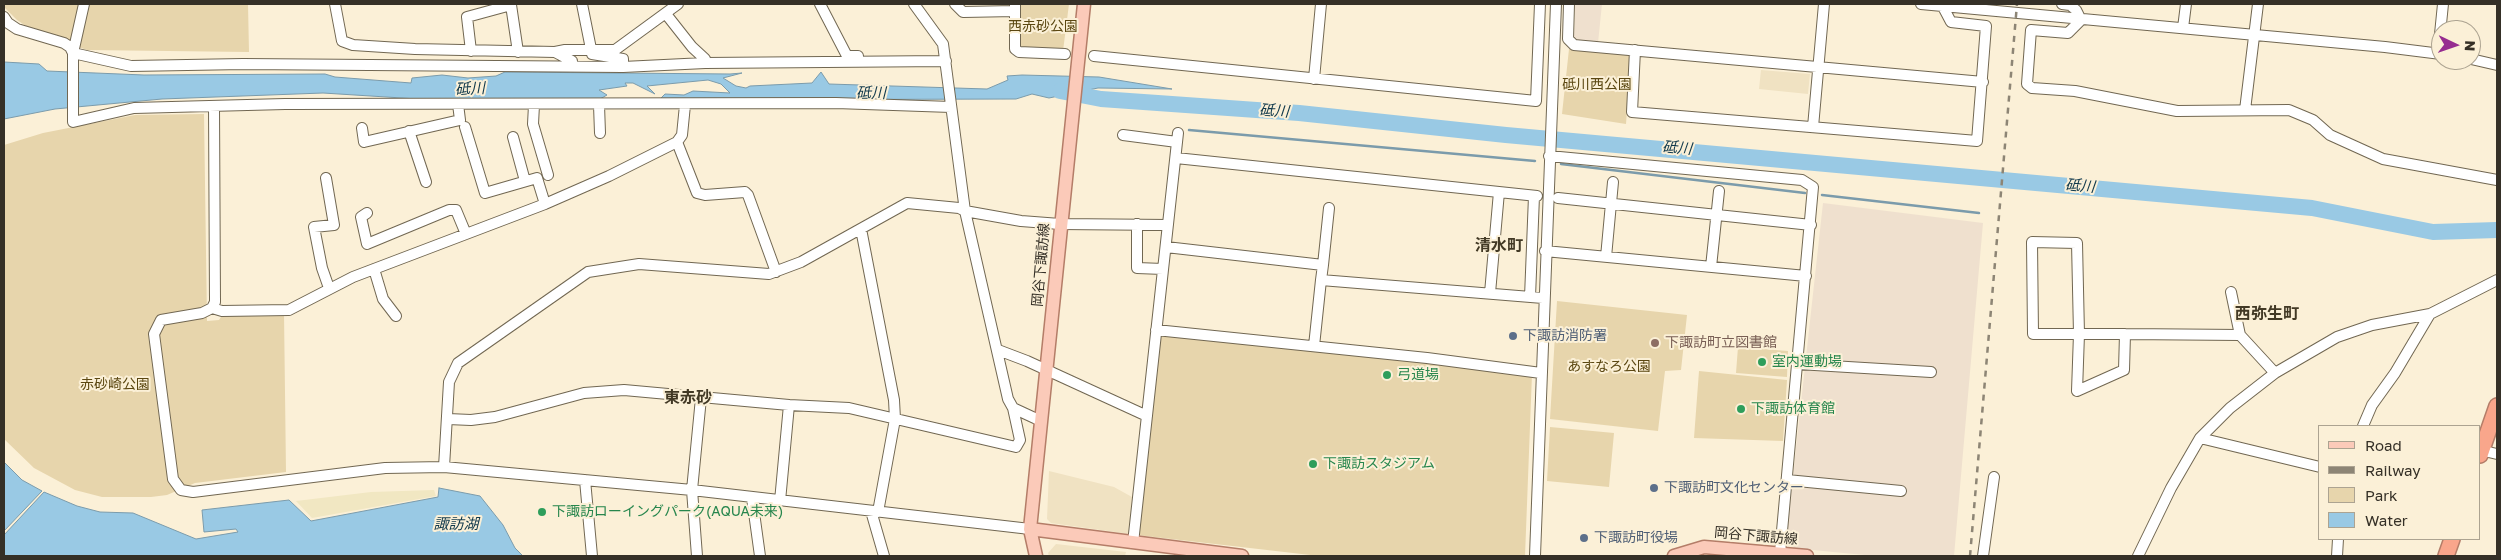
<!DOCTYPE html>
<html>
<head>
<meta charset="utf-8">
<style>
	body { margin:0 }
	#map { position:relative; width:2501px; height:560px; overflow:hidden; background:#fbf0d7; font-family:"Golos Text",sans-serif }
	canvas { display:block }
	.frame { position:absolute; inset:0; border:5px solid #353027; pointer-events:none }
	.legend { position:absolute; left:2318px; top:425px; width:162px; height:115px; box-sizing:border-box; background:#fbf0d7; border:1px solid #aca391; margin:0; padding:6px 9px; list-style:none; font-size:15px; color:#353027 }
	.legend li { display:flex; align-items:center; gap:10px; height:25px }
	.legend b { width:25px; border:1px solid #aca391 }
	.north { position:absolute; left:2431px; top:20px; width:50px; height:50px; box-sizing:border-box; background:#fbf0d7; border:1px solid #aca391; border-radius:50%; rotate:93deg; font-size:14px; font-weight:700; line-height:20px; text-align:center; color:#353027 }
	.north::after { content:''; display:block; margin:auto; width:18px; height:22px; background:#962d90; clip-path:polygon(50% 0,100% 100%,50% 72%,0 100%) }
</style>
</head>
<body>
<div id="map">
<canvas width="2501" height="560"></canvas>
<div class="frame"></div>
<ul class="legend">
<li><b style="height:6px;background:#fbcab9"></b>Road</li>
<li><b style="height:6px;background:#8d8575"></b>Railway</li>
<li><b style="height:14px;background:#e7d5ac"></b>Park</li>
<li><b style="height:14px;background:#99c9e4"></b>Water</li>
</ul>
<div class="north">N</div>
</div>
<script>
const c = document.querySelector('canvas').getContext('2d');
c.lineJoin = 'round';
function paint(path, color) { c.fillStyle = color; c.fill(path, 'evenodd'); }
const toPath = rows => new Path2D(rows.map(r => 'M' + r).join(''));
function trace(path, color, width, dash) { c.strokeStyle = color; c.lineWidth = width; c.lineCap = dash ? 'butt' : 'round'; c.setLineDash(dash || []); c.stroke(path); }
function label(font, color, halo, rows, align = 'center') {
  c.font = font + ' "Golos Text","Noto Sans JP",sans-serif'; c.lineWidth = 4; c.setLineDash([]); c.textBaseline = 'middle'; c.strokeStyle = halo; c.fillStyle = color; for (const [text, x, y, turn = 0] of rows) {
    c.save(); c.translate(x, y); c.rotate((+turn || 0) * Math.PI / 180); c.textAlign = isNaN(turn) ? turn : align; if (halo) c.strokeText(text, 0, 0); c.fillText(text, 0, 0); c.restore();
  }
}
paint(toPath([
	[1761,70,1810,74,1808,94,1759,89],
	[1049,471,1114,487,1132,497,1129,534,1051,523,1047,519],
	[1056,544,1126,552,1125,556,1049,556,1048,553]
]), '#f0e2c2');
paint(toPath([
	[1575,4,1602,4,1598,43,1576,41,1574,38],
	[1823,203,1983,223,1954,556,1875,556,1833,552,1794,548,1786,539]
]), '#efe0ce');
paint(toPath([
	[4,4,248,4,249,52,87,50,35,32,17,20,5,8],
	[1019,4,1069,4,1063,51,1020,49],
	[1569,49,1631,55,1626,124,1562,114],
	[204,114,207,321,219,320,223,314,284,313,286,472,195,483,167,495,151,497,102,497,75,490,34,468,4,439,4,145,43,133,135,115],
	[1557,301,1687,315,1681,370,1665,371,1658,431,1550,419],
	[1160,334,1532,374,1525,556,1319,556,1137,535],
	[1738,347,1788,351,1787,377,1736,373],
	[1699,371,1787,380,1783,441,1694,438],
	[1550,427,1614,433,1609,487,1547,481]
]), '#e7d5ac');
paint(toPath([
	[434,490,436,496,312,518,296,501,371,492]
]), '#f1e7c2');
const water = toPath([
	[4,62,39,64,47,71,144,75,325,74,335,77,411,83,412,78,442,75,468,78,496,76,505,72,730,74,742,73,723,78,736,86,746,88,750,86,812,83,821,72,829,84,987,89,1008,80,1007,76,1022,75,1099,77,1172,89,1098,88,1049,98,1032,94,1016,99,659,100,665,94,684,95,693,91,730,93,721,84,708,80,647,86,655,94,633,83,625,83,627,86,599,90,607,95,600,99,418,99,323,93,162,99,55,109,4,119,4,62],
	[4,462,22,480,42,491,4,531,4,462],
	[439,488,480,496,503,525,515,548,523,556,4,556,4,535,44,492,77,506,100,512,133,513,196,539,238,532,236,529,204,532,202,510,289,500,311,521,438,497,439,488]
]);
paint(water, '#99c9e4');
trace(water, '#7b9bab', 1);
trace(toPath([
	[1189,130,1535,161],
	[1561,164,1805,193],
	[1822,195,1979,213]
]), '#7b9bab', 2.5);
trace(toPath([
	[1060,91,1101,99,1299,113,1506,135,2312,208,2433,232,2497,230]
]), '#99c9e4', 16);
const minor = toPath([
	[84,4,73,53,73,122,134,108,285,104,836,103,951,107],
	[335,4,342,41,353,45,415,49,555,52,565,50,615,50,678,4],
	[582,4,592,54,623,59,623,67],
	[820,4,847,56,858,56],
	[914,4,943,44,965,211,1008,399,1013,408,1041,421],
	[955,4,963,12,1015,11],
	[1015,4,1015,49,1019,52,1065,54],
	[1569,4,1568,39,1574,45,1983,82],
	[1921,4,2385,47,2441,54],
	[2062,4,2070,5,2076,10,2081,20,2068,33,2031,30,2027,84,2032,88,2075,91,2177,111,2289,110,2313,120,2330,135,2383,159,2497,180],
	[666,14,692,47,705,59,705,63],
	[4,17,8,23,17,29,64,43,70,47,73,53],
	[2183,28,2186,4],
	[1635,50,1632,112,1977,141,1986,26,1951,22,1942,5,1945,4],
	[471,51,467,17,511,5,518,52],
	[555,52,572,61,572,67],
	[73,53,131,66,243,64,623,67,705,63,946,61],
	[2438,54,2443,4],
	[1094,56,1536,101,1540,4],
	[2471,59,2497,65],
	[1314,79,1321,4],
	[534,105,533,124,548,175],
	[599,105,600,133],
	[214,106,215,302,212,308,202,313,161,320,154,334,173,479,181,490,193,492,385,468,444,467,692,490,1030,529],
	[2245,110,2258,4],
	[465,127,485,193,537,178,545,204],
	[1813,127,1824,4],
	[362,128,364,142,460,120,458,104],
	[409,131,426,182],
	[1123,135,1177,142],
	[513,137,525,181],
	[677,142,697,193,705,195,745,192,748,195,776,272],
	[1549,156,1802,180,1813,187,1780,553],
	[1176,158,1537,196],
	[326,178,334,225,314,227,322,268,329,288],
	[1558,198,1811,225],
	[367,213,361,217,367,244,449,210,456,210,466,234],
	[1137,224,1137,268,1163,269],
	[861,229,894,400,895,419,878,512],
	[1166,247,1323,265,1321,280,1543,298],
	[1545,251,1806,276],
	[1606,257,1613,182],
	[1323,265,1329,208],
	[1711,267,1719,191],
	[374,269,383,299,396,316],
	[2231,292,2240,335,2275,373],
	[1490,293,1499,192],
	[1530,297,1534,196],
	[212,308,222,311,289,310,353,277,545,204,609,176,677,142,682,135,685,105],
	[1156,330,1427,358,1541,373],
	[2125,334,2124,370,2077,391,2079,334,2077,243,2032,242,2033,334,2125,334,2240,335],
	[1314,346,1321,280],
	[998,350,1027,361,1147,416],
	[1798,364,1931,372],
	[448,419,471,420,495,417,584,393,624,390,789,405,849,408,1016,447,1020,440,1013,408],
	[2363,426,2372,405,2395,373,2430,314],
	[2200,438,2320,467],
	[2480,450,2497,454],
	[444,467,449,382,458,363,588,272,639,264,769,274,801,262,907,203,959,208,965,211,1021,221,1060,224,1168,225],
	[585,480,592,556],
	[1787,480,1901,491],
	[752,498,760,556],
	[780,501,789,405],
	[871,511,884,556],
	[1133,543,1178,133],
	[697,556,692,490,701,398],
	[1535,556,1556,4],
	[1983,556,1994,477],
	[2138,556,2171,488,2200,438,2230,408,2275,373,2337,337,2372,325,2430,314,2497,280],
	[2337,556,2338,539]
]);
const major = toPath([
	[1030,529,1242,556],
	[1036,556,1030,529,1084,4],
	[1674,556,1704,547,1807,556]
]);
const highway = toPath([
	[2480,455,2497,406],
	[2446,556,2452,539]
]);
trace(minor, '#716752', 12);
trace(major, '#b47d68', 15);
trace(highway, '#b47d68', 18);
trace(minor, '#fff', 10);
trace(major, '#fbcab9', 12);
trace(highway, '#f9a68b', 15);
trace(toPath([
	[1970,556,2017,4]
]), '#8d8575', 2.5, [6, 6]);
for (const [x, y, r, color] of [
	[1513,336,5,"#5c6f8a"],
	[1655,343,5,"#8d6e63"],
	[1762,362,5,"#2e9e5b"],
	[1387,375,5,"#2e9e5b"],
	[1741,409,5,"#2e9e5b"],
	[1313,464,5,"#2e9e5b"],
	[1654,488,5,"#5c6f8a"],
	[542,512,5,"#2e9e5b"],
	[1584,538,5,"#5c6f8a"]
]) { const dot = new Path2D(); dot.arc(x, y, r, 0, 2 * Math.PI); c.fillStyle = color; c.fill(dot); trace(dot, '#fbf0d7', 2); }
label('14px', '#5b4711', '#fbf0d7', [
	["西赤砂公園",1043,27],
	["砥川西公園",1597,85],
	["あすなろ公園",1609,367],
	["赤砂崎公園",115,385]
]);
label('14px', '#353027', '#fbf0d7', [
	["岡谷下諏訪線",1041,265,-85],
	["岡谷下諏訪線",1756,536,5]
]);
label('14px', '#4e5e75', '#fbf0d7', [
	["下諏訪消防署",1523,336],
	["下諏訪町文化センター",1664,488],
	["下諏訪町役場",1594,538]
], 'left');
label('14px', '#785e54', '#fbf0d7', [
	["下諏訪町立図書館",1665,343]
], 'left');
label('14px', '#27864d', '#fbf0d7', [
	["室内運動場",1772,362],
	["弓道場",1397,375],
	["下諏訪体育館",1751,409],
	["下諏訪スタジアム",1323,464],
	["下諏訪ローイングパーク(AQUA未来)",552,512]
], 'left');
label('italic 15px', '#0f384b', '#fbf0d7', [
	["砥川",470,89,-3],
	["砥川",871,93],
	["砥川",1274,111,4],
	["砥川",1677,148,5],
	["砥川",2080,186,5],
	["諏訪湖",456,524]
]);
label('bold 16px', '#423925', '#fbf0d7', [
	["清水町",1499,246],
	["西弥生町",2267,314],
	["東赤砂",688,398]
]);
</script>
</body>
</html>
